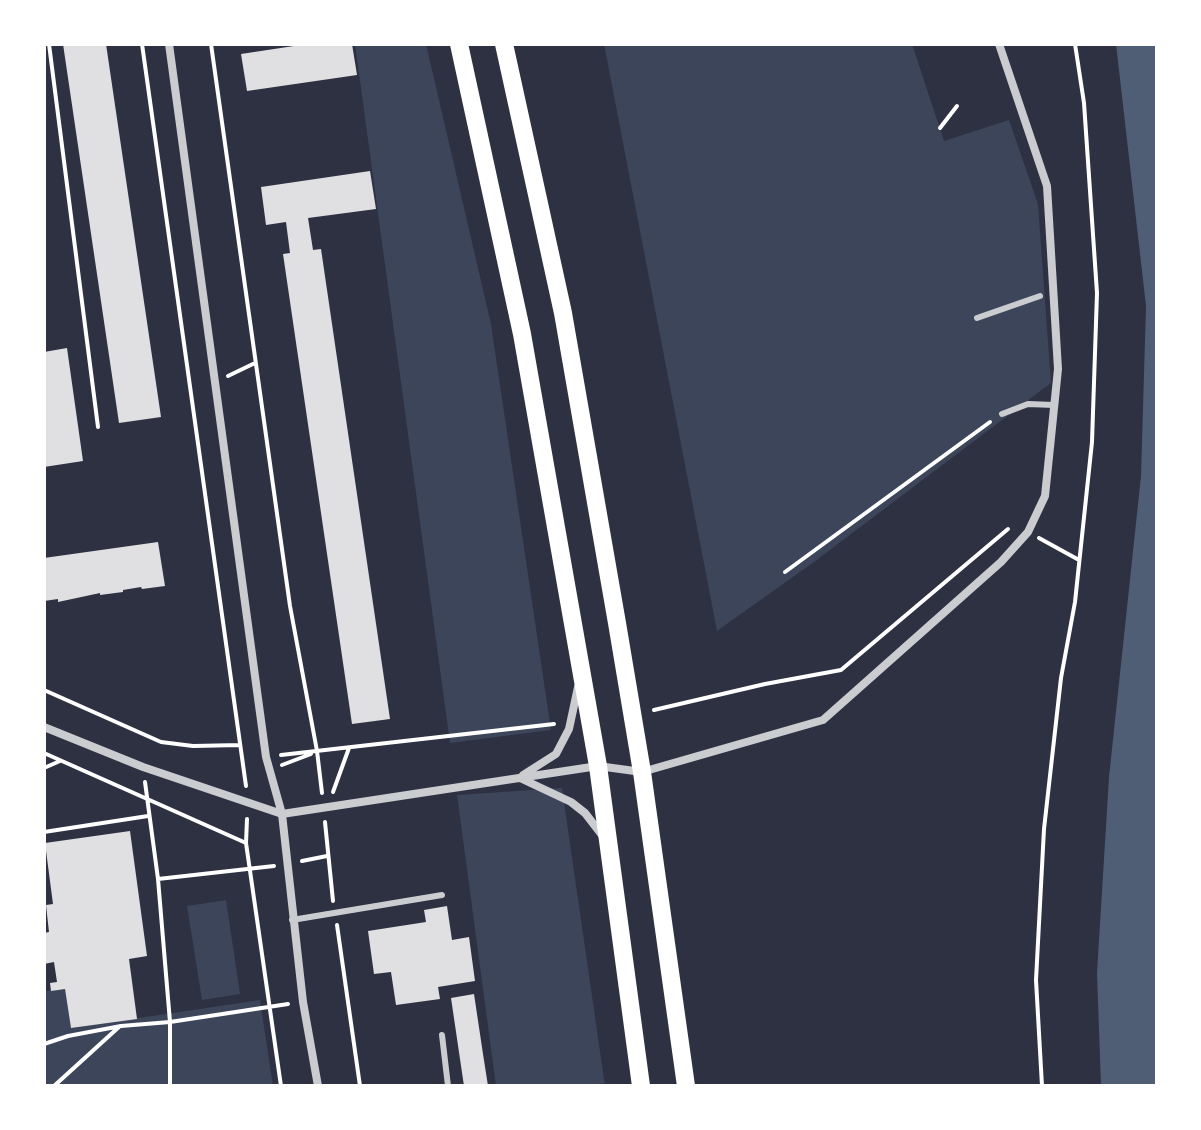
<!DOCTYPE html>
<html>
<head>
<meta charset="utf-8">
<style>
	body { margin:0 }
	#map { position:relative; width:1201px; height:1130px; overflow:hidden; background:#2d3142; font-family:Manrope,sans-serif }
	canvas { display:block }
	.frame { position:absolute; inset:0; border:46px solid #fff; pointer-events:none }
</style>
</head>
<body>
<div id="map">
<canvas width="1201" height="1130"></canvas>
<div class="frame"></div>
</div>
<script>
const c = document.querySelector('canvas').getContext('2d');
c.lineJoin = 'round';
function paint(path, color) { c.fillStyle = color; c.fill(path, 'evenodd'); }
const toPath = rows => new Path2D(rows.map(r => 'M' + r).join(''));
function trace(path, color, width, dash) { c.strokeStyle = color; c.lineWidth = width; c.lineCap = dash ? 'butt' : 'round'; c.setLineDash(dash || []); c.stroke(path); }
paint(toPath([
	[355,44,426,44,491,324,551,730,450,743],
	[604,44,912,44,944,141,1009,120,1038,204,1051,383,814,562,717,631],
	[562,788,605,1086,496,1086,457,795],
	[226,900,240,994,202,1000,187,906],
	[65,989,71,1028,260,1000,273,1086,44,1086,44,991]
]), '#3c4559');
paint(toPath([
	[1116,44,1157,44,1157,1086,1101,1086,1097,973,1109,777,1141,476,1146,306]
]), '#4f5d75');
paint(toPath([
	[63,44,106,44,161,417,119,423],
	[307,44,352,44,357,75,247,91,241,54],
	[370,171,376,209,308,218,313,250,321,249,390,719,352,724,283,254,290,253,286,222,266,225,261,187],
	[67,348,83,461,44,467,44,352],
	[158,542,165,586,142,589,141,587,123,590,123,592,100,595,100,593,58,602,58,599,44,601,44,558],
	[130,831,147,956,129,959,137,1019,71,1028,65,989,51,991,50,983,57,982,54,962,44,964,44,933,49,932,46,905,53,904,45,843],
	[447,906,452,940,469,937,475,981,438,987,440,999,396,1005,391,972,374,974,368,931,426,922,424,910],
	[474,994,483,1054,488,1086,464,1086,451,998]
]), '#e0e0e3');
trace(toPath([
	[49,44,98,427],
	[142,44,246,786],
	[211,44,290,606,317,751,322,793],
	[940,128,957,106],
	[228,376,255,363],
	[1039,538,1079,560],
	[785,572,990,422],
	[44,690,161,742,193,746,240,745],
	[654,710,765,684,841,670,1008,529],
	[44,753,246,843],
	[281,755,554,724],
	[282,765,311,754],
	[44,768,60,761],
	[145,782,158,879,170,1022,170,1086],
	[333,792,349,748],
	[247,819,246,843,281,1086],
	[325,822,333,901],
	[44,832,148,816],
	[302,861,327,856],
	[158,879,274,866],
	[337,925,360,1086],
	[44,1044,68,1036,121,1026,170,1022,288,1004],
	[54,1086,120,1026],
	[1042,1086,1036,980,1044,829,1061,678,1075,602,1092,442,1097,293,1084,103,1075,44]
]), '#fff', 4);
trace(toPath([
	[977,318,1040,296],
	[1002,414,1028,404,1054,405],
	[292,920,442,895],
	[442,1035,448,1086]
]), '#caccd0', 6);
trace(toPath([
	[169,44,266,757,282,814,303,1002,318,1086],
	[44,727,143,767,282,814,598,766,642,772,823,720,1001,562,1028,532,1045,496,1058,369,1047,186,999,44],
	[523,775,556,754,569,729,578,687],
	[520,778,571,802,585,813,602,835]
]), '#caccd0', 8);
trace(toPath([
	[459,44,522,334,598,766,641,1086],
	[504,44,563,313,617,623,642,772,686,1086]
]), '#fff', 18);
</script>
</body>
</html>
